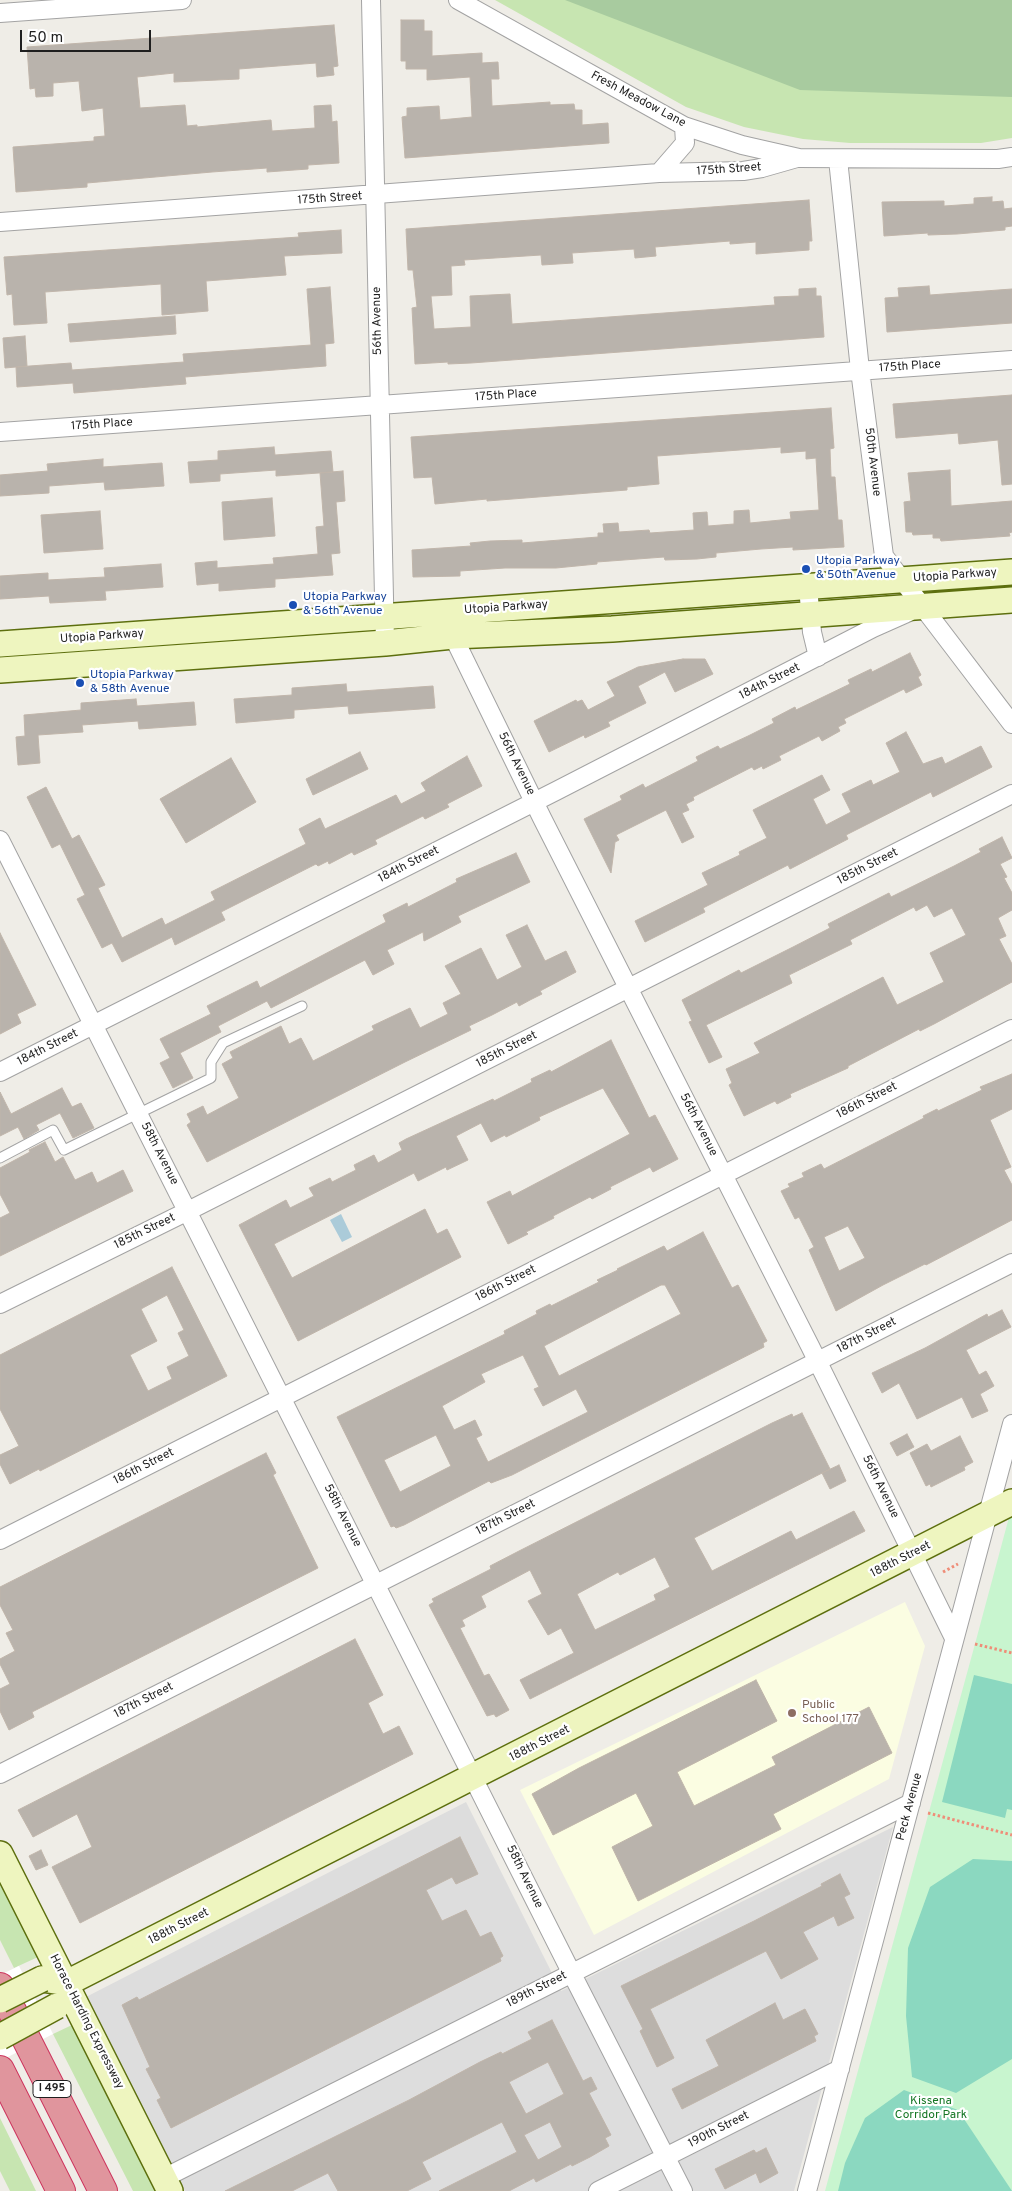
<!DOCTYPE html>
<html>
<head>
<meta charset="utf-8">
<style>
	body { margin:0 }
	#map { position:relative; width:1012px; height:2191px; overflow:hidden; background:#efede7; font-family:Overpass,sans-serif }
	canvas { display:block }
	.scale { position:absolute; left:20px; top:30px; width:131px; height:22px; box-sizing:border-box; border:2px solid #1f1f1f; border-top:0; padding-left:6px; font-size:15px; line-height:18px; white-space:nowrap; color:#1f1f1f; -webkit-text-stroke:4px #fff; paint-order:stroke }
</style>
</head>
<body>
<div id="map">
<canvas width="1012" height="2191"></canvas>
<div class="scale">50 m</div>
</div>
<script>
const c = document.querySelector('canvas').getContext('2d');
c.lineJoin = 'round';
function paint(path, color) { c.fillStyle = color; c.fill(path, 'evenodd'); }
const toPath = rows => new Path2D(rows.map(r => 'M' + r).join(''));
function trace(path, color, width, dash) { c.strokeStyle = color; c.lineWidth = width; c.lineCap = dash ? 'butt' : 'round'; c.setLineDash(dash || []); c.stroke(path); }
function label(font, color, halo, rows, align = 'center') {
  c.font = font + ' Overpass,sans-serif'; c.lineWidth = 4.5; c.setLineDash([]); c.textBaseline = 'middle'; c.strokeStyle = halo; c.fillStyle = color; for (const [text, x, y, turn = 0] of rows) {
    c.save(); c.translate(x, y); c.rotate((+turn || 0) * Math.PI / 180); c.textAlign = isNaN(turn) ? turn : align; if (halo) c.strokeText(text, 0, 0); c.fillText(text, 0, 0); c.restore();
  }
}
paint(toPath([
	[466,1802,561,1991,893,1827,794,2191,185,2191,86,1997]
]), '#ddd');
paint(toPath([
	[905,1602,925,1646,889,1779,594,1935,520,1790]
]), '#fbfde2');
paint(toPath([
	[495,0,1012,0,1012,138,981,143,850,143,803,139,744,127,686,107],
	[0,1882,38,1957,14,1968,0,1940],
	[72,2025,156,2191,133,2191,53,2034],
	[0,2118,36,2191,10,2191,0,2171]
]), '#c7e5b1');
paint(toPath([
	[565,0,1012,0,1012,97,800,90]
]), '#a8cb9f');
paint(toPath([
	[1012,1506,1012,2191,825,2191,975,1644]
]), '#c8f5cf');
paint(toPath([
	[974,1675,1012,1684,1012,1810,1007,1809,1005,1818,942,1802],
	[973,1859,1012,1861,1012,2059,956,2093,912,2077,906,2016,908,1948,930,1887],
	[904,2090,958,2110,1012,2191,838,2191,845,2163,865,2118]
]), '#8bd8c0');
paint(toPath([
	[341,1214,352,1237,342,1242,330,1220]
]), '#abcbd9');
paint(toPath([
	[19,1966,53,2034,0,2061,0,1975]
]), '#fff');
const building = toPath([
	[401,20,424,20,424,31,432,31,432,56,482,53,482,63,498,62,499,79,491,79,492,106,550,102,550,105,574,104,575,110,582,110,582,125,608,123,609,143,405,158,402,117,407,116,407,108,439,106,440,120,472,117,470,77,427,80,427,69,406,69,406,61,401,61,401,20],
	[334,25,338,66,333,67,334,75,317,77,316,63,239,69,239,79,174,82,174,73,137,77,140,108,185,105,187,126,197,125,197,127,271,120,272,131,315,128,314,106,331,105,332,122,337,121,339,163,308,165,308,169,267,172,267,168,212,172,87,183,87,187,16,192,13,147,94,141,94,137,105,136,103,108,82,111,79,81,53,83,53,96,36,97,35,88,30,89,27,47,334,25],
	[992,197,992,202,1003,201,1004,209,1012,208,1012,226,1005,227,1005,230,957,234,928,235,928,233,884,236,882,202,944,201,944,206,974,204,974,198,992,197],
	[809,200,812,241,809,241,809,250,756,254,756,242,730,244,730,241,655,247,656,256,635,258,634,249,572,253,573,263,542,265,541,255,464,260,465,265,451,266,452,295,431,296,434,329,471,327,470,296,510,294,512,324,775,305,774,297,799,296,799,289,816,288,816,296,821,296,824,337,471,363,448,364,448,362,415,364,412,308,417,307,413,270,408,270,406,229,809,200],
	[341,230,342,253,284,256,286,275,206,281,208,311,162,315,161,284,45,292,47,323,14,325,12,294,7,295,4,257,299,237,298,233,341,230],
	[929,286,930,295,1012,289,1012,323,887,332,885,298,899,297,898,288,929,286],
	[330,287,334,343,325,344,326,366,185,377,186,384,74,393,73,383,17,387,16,367,71,363,72,370,184,362,183,354,311,345,307,289,330,287],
	[175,316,176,334,70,342,68,324,175,316],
	[25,336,27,366,5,368,3,338,25,336],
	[1012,395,1012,484,1002,485,998,440,959,444,958,433,896,438,893,404,1012,395],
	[831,408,834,448,830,449,831,477,835,477,838,520,842,520,844,547,793,550,793,547,761,549,716,553,716,557,697,559,665,560,664,557,597,562,597,564,556,568,505,568,460,571,460,576,413,577,412,550,471,546,470,543,490,541,522,540,522,543,598,537,598,533,604,533,603,524,618,523,619,532,649,530,650,533,694,530,693,513,707,512,708,526,734,524,734,511,749,510,750,523,791,519,790,512,819,510,816,458,806,459,806,451,781,453,781,447,657,456,659,484,627,487,627,490,487,501,487,499,435,504,432,477,414,478,411,437,831,408],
	[274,447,275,455,331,451,333,472,276,476,276,470,220,474,220,481,190,483,188,462,218,460,218,451,274,447],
	[103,459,103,467,162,463,164,486,105,490,104,482,49,486,49,493,0,496,0,475,48,471,47,464,103,459],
	[950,470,951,506,1012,501,1012,532,1009,533,1010,536,941,541,940,538,933,538,933,534,913,535,912,532,906,532,904,502,911,501,908,473,950,470],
	[343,471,345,501,336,502,340,553,331,554,333,575,275,579,275,587,246,589,219,591,219,583,197,585,195,563,217,561,217,568,274,564,273,558,318,554,316,527,324,526,320,473,343,471],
	[272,498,275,536,224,540,222,502,272,498],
	[100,511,103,549,44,553,41,515,100,511],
	[161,564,163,587,105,591,106,600,50,603,49,596,0,599,0,576,48,573,48,580,105,577,104,568,161,564],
	[910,653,921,675,918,677,922,685,906,693,904,689,844,719,846,723,838,727,840,731,822,741,819,736,779,756,781,760,763,769,762,766,754,770,752,767,693,797,694,800,686,804,689,810,682,813,694,837,682,843,666,810,616,835,619,840,615,842,611,873,584,819,622,800,620,796,643,784,645,788,698,761,696,757,718,746,720,749,748,736,774,723,772,719,795,707,796,710,850,684,848,680,871,669,872,672,910,653],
	[683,659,705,659,713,674,675,692,665,672,638,686,646,703,608,722,610,726,585,738,584,735,549,752,534,721,576,700,577,702,582,700,588,710,615,696,607,682,638,667,683,659],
	[346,684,347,692,433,686,435,708,349,714,348,706,294,710,294,718,236,723,234,699,292,695,292,688,346,684],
	[136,699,137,706,194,702,196,725,139,729,138,721,82,725,83,732,38,735,40,763,18,765,16,737,25,736,24,715,81,710,81,703,136,699],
	[906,732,923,764,942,757,945,764,981,746,992,767,933,797,931,792,846,835,848,839,790,869,788,865,703,908,705,912,645,942,635,921,708,885,702,873,740,855,739,852,767,838,753,810,822,775,830,790,813,799,826,825,851,812,842,794,871,780,873,785,900,772,886,743,906,732],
	[360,752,368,769,313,795,306,779,360,752],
	[467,756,482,786,447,804,449,807,425,819,423,816,375,840,377,844,354,855,352,852,329,864,328,861,318,866,316,864,221,912,225,920,175,945,172,937,122,962,112,943,102,948,77,899,85,895,60,844,52,848,27,797,46,787,72,839,79,835,105,885,98,888,122,938,162,918,165,925,215,900,211,892,306,844,299,829,320,818,325,829,396,795,401,804,426,791,421,783,467,756],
	[231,758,256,802,186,843,160,799,231,758],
	[1002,837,1012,858,1000,864,1007,877,1004,878,1012,893,1012,910,998,918,1006,936,999,939,1012,964,1012,982,934,1024,920,1031,919,1029,848,1066,848,1068,790,1094,791,1097,777,1104,775,1101,744,1116,729,1085,732,1083,726,1069,760,1053,754,1043,883,977,897,1005,944,982,930,953,966,935,952,908,934,917,927,905,916,911,914,907,850,940,852,944,789,975,792,983,706,1025,722,1057,709,1063,689,1022,692,1021,682,1000,739,970,741,973,793,947,830,928,828,924,889,893,891,897,954,866,981,852,979,849,1002,837],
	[516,853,530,882,458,916,461,922,424,941,423,932,387,950,394,964,373,975,365,960,271,1008,267,1001,218,1026,221,1032,180,1053,193,1078,173,1088,160,1063,170,1058,160,1039,211,1014,207,1006,257,981,260,988,386,922,383,915,407,903,408,907,457,882,456,879,516,853],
	[527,925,545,961,566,951,576,972,540,991,542,994,530,1000,519,1006,517,1002,492,1015,469,1026,471,1030,405,1062,207,1162,187,1125,191,1122,187,1114,203,1106,207,1115,239,1098,222,1064,233,1058,230,1052,281,1026,289,1044,301,1038,313,1061,374,1030,372,1026,410,1008,420,1028,448,1014,443,1003,461,994,445,966,481,948,497,980,522,967,506,935,527,925],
	[0,933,36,1005,17,1014,21,1023,0,1034,0,933],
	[611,1040,649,1118,655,1115,678,1159,653,1172,650,1167,610,1187,611,1189,592,1199,590,1197,553,1216,554,1218,526,1232,528,1234,508,1244,487,1202,510,1191,512,1196,630,1134,603,1088,539,1117,540,1120,506,1137,505,1135,491,1142,481,1123,456,1136,468,1160,447,1170,446,1167,418,1181,414,1173,274,1244,292,1278,425,1209,437,1234,447,1229,461,1257,298,1341,239,1225,286,1200,290,1208,314,1196,309,1188,330,1178,332,1182,356,1170,354,1165,374,1155,378,1163,402,1150,399,1143,406,1139,493,1099,494,1101,532,1082,531,1079,550,1070,551,1072,611,1040],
	[1012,1074,1012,1109,990,1120,1011,1167,1004,1170,1012,1185,1012,1220,926,1265,925,1264,883,1285,836,1311,809,1250,814,1247,799,1217,795,1219,781,1191,790,1187,788,1184,804,1177,802,1173,821,1164,824,1169,924,1118,923,1116,937,1109,938,1111,982,1090,980,1087,1012,1074],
	[848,1226,865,1258,839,1271,824,1237,848,1226],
	[62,1088,72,1107,81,1103,94,1128,73,1138,60,1113,36,1125,39,1130,24,1139,18,1127,0,1136,0,1092,11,1114,62,1088],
	[45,1142,55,1162,63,1157,75,1180,92,1172,97,1183,123,1170,133,1191,0,1256,0,1218,10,1213,0,1194,0,1168,30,1152,29,1150,45,1142],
	[703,1232,732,1288,738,1285,767,1341,763,1343,764,1347,512,1475,491,1483,489,1481,404,1525,396,1528,394,1526,391,1527,337,1417,505,1334,504,1331,537,1314,536,1311,550,1304,551,1306,599,1282,597,1280,618,1270,617,1269,664,1246,667,1251,703,1232],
	[661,1285,665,1285,681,1314,559,1376,544,1346,661,1285],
	[523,1355,539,1387,534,1389,543,1406,576,1389,588,1412,488,1462,476,1438,482,1435,475,1420,454,1430,442,1406,485,1382,481,1374,523,1355],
	[436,1435,451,1466,400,1492,384,1460,436,1435],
	[172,1267,227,1376,40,1471,39,1469,10,1484,0,1464,0,1455,19,1446,0,1409,0,1355,172,1267],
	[167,1295,184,1330,178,1333,189,1356,167,1367,172,1379,148,1391,130,1355,157,1341,141,1309,167,1295],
	[1002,1310,1011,1327,966,1350,979,1375,986,1371,994,1386,980,1394,988,1411,972,1418,962,1397,917,1419,899,1383,882,1393,872,1373,925,1348,987,1314,988,1317,1002,1310],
	[802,1413,830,1469,694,1538,712,1571,791,1531,796,1540,854,1511,865,1531,530,1699,520,1680,574,1653,561,1628,548,1635,528,1601,542,1594,530,1570,481,1596,486,1607,462,1620,465,1626,460,1628,484,1676,489,1674,509,1710,496,1717,494,1714,487,1716,429,1605,434,1602,432,1599,491,1569,490,1566,519,1551,772,1423,792,1414,793,1417,802,1413],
	[655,1557,670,1587,654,1595,656,1600,595,1630,577,1594,618,1572,620,1575,655,1557],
	[907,1434,914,1447,897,1456,890,1443,907,1434],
	[960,1436,973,1462,964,1467,965,1470,931,1487,930,1484,926,1486,910,1453,927,1444,931,1451,960,1436],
	[266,1453,276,1473,273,1475,318,1568,32,1712,34,1717,9,1730,0,1711,0,1689,10,1684,0,1664,0,1659,15,1651,6,1633,13,1630,0,1605,0,1587,266,1453],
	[839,1465,846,1481,830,1489,822,1473,839,1465],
	[355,1639,383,1695,368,1703,383,1734,399,1726,413,1754,80,1923,52,1867,92,1847,77,1814,33,1837,18,1810,355,1639],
	[756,1680,777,1721,677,1772,694,1806,776,1765,772,1757,869,1707,892,1753,773,1814,781,1829,638,1901,612,1847,653,1826,636,1793,553,1835,532,1794,579,1768,756,1680],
	[460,1837,478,1874,456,1884,452,1877,426,1890,442,1921,466,1910,480,1937,491,1932,503,1956,500,1958,501,1961,171,2128,157,2100,161,2098,146,2069,150,2067,122,2005,137,1997,139,2000,460,1837],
	[41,1850,48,1865,36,1870,29,1856,41,1850],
	[840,1874,850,1894,844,1897,854,1918,838,1926,834,1916,803,1932,818,1959,781,1979,766,1951,650,2009,674,2058,657,2067,640,2031,643,2029,621,1986,754,1921,822,1886,821,1884,840,1874],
	[775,2003,783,2020,805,2009,818,2034,814,2036,816,2041,682,2109,672,2089,719,2066,706,2040,775,2003],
	[552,2020,583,2081,591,2077,597,2089,589,2093,611,2135,605,2138,609,2146,590,2157,572,2166,571,2164,536,2182,534,2178,509,2191,439,2191,517,2152,502,2122,422,2162,431,2179,407,2191,338,2191,328,2173,292,2191,225,2191,409,2100,480,2062,501,2052,502,2054,532,2039,528,2032,552,2020],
	[548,2062,564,2094,526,2114,509,2082,548,2062],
	[550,2122,562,2147,538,2160,524,2135,550,2122],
	[766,2148,778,2173,760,2183,756,2173,725,2189,715,2169,754,2150,756,2153,766,2148]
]);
paint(building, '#b9b3ac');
trace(building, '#c0b5aa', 1);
const lane = toPath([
	[0,1158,53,1130,64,1150,211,1078,211,1062,223,1043,302,1006]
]);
const street = toPath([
	[371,0,385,643],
	[458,0,684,126,742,145,799,158,998,159,1012,157],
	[0,13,182,0],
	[838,159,860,370,884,556,1012,724],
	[659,173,743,171,762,168,797,158],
	[0,222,659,173,685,143,684,126],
	[0,432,1012,360],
	[808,587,812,632,818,657],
	[449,628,542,818,810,1346,954,1638],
	[0,840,571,1972,683,2191],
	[0,1072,556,791,873,628,909,612],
	[0,1304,188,1211,1012,794],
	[0,1540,1012,1029],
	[0,1774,1012,1263],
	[164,2178,911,1803],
	[598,2191,840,2069],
	[807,2191,1012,1424]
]);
const secondary = toPath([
	[0,644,1012,572],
	[0,670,385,643,453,636,612,629,1012,600],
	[0,1854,170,2191],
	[42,1979,67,1983,1012,1502]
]);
const highway = toPath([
	[0,1987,103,2191],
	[0,2070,61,2191]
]);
trace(lane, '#a3a3a3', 11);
trace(street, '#a3a3a3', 20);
trace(secondary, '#5d6f0e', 28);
trace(highway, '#cd345d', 30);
trace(toPath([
	[943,1572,958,1564],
	[975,1644,1012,1653],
	[928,1813,1012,1835]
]), '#ef8d78', 3, [2.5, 2.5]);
trace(lane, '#fff', 9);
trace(street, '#fff', 18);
trace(secondary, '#eef5bf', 25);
trace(highway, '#e0959d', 28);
const secondaryBridge = toPath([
	[0,2000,42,1979],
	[0,2037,57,2006]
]);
trace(secondaryBridge, '#5d6f0e', 28, []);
trace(secondaryBridge, '#eef5bf', 25);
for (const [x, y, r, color] of [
	[806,569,5,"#1a4fb4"],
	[293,605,5,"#1a4fb4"],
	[80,683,5,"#1a4fb4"],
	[792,1713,5,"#8d6e63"]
]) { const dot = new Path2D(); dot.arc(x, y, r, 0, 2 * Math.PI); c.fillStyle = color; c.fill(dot); trace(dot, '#fff', 2); }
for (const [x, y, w] of [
	[52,2089,38]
]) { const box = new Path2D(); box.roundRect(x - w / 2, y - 8.5, w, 17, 4); c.fillStyle = '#fff'; c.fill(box); trace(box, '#1f1f1f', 1); }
label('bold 11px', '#1f1f1f', null, [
	["I 495",52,2089]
]);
label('12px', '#1f1f1f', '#fff', [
	["Fresh Meadow Lane",638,100,28],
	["175th Street",729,170,-4],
	["175th Street",330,199,-4],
	["56th Avenue",378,321,-91],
	["175th Place",910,367,-4],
	["175th Place",506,396,-4],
	["175th Place",102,425,-4],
	["50th Avenue",872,462,83],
	["Utopia Parkway",955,576,-4],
	["Utopia Parkway",506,608,-4],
	["Utopia Parkway",102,637,-4],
	["184th Street",770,682,-27],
	["56th Avenue",516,764,64],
	["184th Street",409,865,-27],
	["185th Street",868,867,-27],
	["184th Street",48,1048,-27],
	["185th Street",507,1050,-27],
	["186th Street",867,1101,-27],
	["56th Avenue",698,1125,63],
	["58th Avenue",159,1154,63],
	["185th Street",145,1232,-26],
	["186th Street",506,1284,-27],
	["187th Street",867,1336,-27],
	["186th Street",144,1467,-27],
	["56th Avenue",880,1487,64],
	["58th Avenue",342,1516,63],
	["187th Street",506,1518,-27],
	["188th Street",901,1560,-27],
	["187th Street",144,1701,-27],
	["188th Street",540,1744,-27],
	["Peck Avenue",910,1807,-75],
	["58th Avenue",524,1877,64],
	["188th Street",179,1927,-27],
	["189th Street",537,1990,-27],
	["Horace Harding Expressway",86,2022,63],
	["190th Street",719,2130,-27]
]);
label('12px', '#164399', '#fff', [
	["Utopia Parkway",816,562],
	["& 50th Avenue",816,576],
	["Utopia Parkway",303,598],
	["& 56th Avenue",303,612],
	["Utopia Parkway",90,676],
	["& 58th Avenue",90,690]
], 'left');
label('12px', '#785e54', '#fff', [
	["Public",802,1706],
	["School 177",802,1720]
], 'left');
label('12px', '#157624', '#fff', [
	["Kissena",931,2102],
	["Corridor Park",931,2116]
]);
</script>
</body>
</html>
